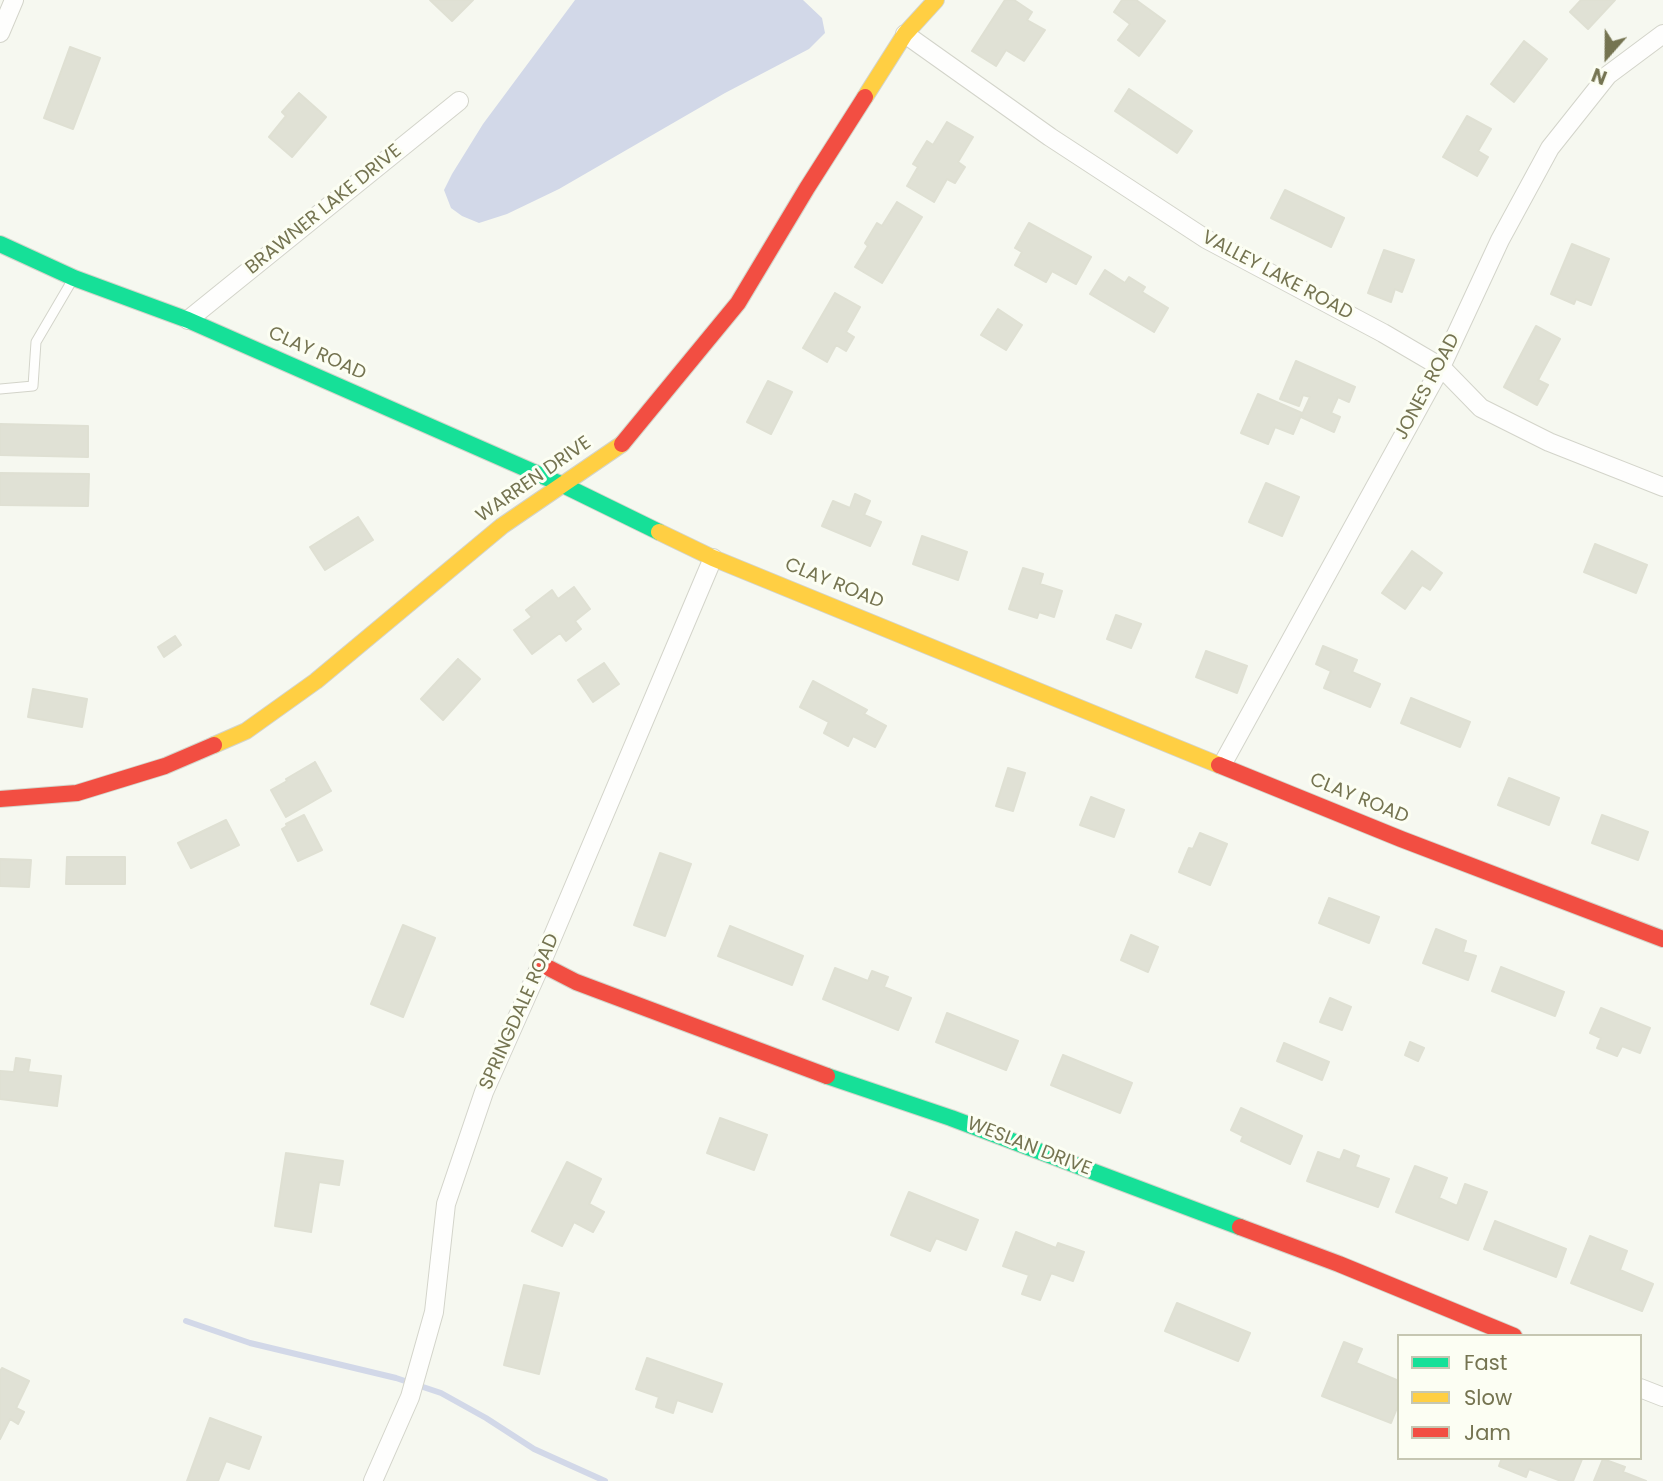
<!DOCTYPE html>
<html>
<head>
<meta charset="utf-8">
<style>
	body { margin:0 }
	#map { position:relative; width:1663px; height:1481px; overflow:hidden; background:#f6f8f0; font-family:Poppins,sans-serif }
	canvas { display:block }
	.legend { position:absolute; left:1397px; top:1334px; width:245px; height:126px; box-sizing:border-box; background:#fcfef3; border:2px solid #c6c7b2; margin:0; padding:9px 12px; list-style:none; font-size:21px; color:#757451 }
	.legend li { display:flex; align-items:center; gap:14px; height:35px }
	.legend b { width:35px; border:2px solid #c6c7b2 }
	.north { position:absolute; left:1572px; top:21px; width:70px; height:70px; -webkit-text-stroke:5px #fcfef3; paint-order:stroke; rotate:201deg; font-size:19px; font-weight:700; line-height:28px; text-align:center; color:#757451 }
	.north::after { content:''; display:block; margin:auto; width:24px; height:32px; background:#757451; clip-path:polygon(50% 0,100% 100%,50% 72%,0 100%) }
</style>
</head>
<body>
<div id="map">
<canvas width="1663" height="1481"></canvas>
<ul class="legend">
<li><b style="height:9px;background:#16e098"></b>Fast</li>
<li><b style="height:9px;background:#ffcf43"></b>Slow</li>
<li><b style="height:9px;background:#f24e42"></b>Jam</li>
</ul>
<div class="north">N</div>
</div>
<script>
const c = document.querySelector('canvas').getContext('2d');
c.lineJoin = 'round';
function paint(path, color) { c.fillStyle = color; c.fill(path, 'evenodd'); }
const toPath = rows => new Path2D(rows.map(r => 'M' + r).join(''));
function trace(path, color, width, dash) { c.strokeStyle = color; c.lineWidth = width; c.lineCap = dash ? 'butt' : 'round'; c.setLineDash(dash || []); c.stroke(path); }
function label(font, color, halo, rows, align = 'center') {
  c.font = font + ' Poppins,sans-serif'; c.lineWidth = 6; c.setLineDash([]); c.textBaseline = 'middle'; c.strokeStyle = halo; c.fillStyle = color; for (const [text, x, y, turn = 0] of rows) {
    c.save(); c.translate(x, y); c.rotate((+turn || 0) * Math.PI / 180); c.textAlign = isNaN(turn) ? turn : align; if (halo) c.strokeText(text, 0, 0); c.fillText(text, 0, 0); c.restore();
  }
}
paint(toPath([
	[575,0,803,0,822,18,825,33,809,49,725,93,559,189,507,214,479,223,462,216,451,208,444,190,452,174,483,124]
]), '#d2d8e8');
trace(toPath([
	[186,1321,250,1343,396,1378,441,1393,486,1418,534,1449,605,1481]
]), '#d2d8e8', 6);
const building = toPath([
	[430,0,473,0,452,21,430,0],
	[1005,0,1014,0,1032,12,1027,20,1045,30,1024,61,1006,50,996,66,972,51,1005,0],
	[1122,0,1136,0,1165,21,1139,56,1118,40,1130,24,1114,12,1122,0],
	[1581,0,1615,0,1588,29,1570,12,1581,0],
	[1524,41,1547,59,1514,102,1491,84,1524,41],
	[70,47,100,58,73,129,44,118,70,47],
	[1129,89,1192,131,1177,153,1115,111,1129,89],
	[299,93,326,117,292,157,269,137,286,116,282,112,299,93],
	[1467,116,1491,129,1478,151,1488,157,1477,176,1443,157,1467,116],
	[947,122,973,137,958,162,965,167,955,183,947,179,934,202,907,186,918,167,913,164,927,141,933,145,947,122],
	[1285,190,1344,218,1331,247,1271,218,1285,190],
	[897,202,922,217,882,283,855,267,868,246,865,243,877,223,882,226,897,202],
	[1029,223,1091,257,1076,284,1052,271,1046,282,1015,265,1022,252,1015,248,1029,223],
	[1572,244,1609,259,1591,305,1576,299,1574,304,1551,294,1572,244],
	[1384,250,1414,260,1402,292,1395,289,1391,302,1368,293,1384,250],
	[1105,270,1125,283,1129,277,1145,287,1142,292,1168,308,1154,332,1090,294,1105,270],
	[835,293,860,307,846,332,854,337,846,351,836,345,827,362,803,348,835,293],
	[998,309,1022,325,1006,350,981,335,998,309],
	[1536,326,1560,339,1538,380,1548,385,1537,405,1504,387,1536,326],
	[1296,361,1355,387,1349,402,1338,397,1331,413,1340,417,1334,432,1301,417,1310,397,1303,395,1299,406,1280,399,1296,361],
	[768,381,792,392,771,434,747,422,768,381],
	[1258,394,1302,413,1293,434,1275,427,1268,444,1241,433,1258,394],
	[0,424,88,426,88,457,0,455,0,424],
	[0,473,89,474,88,506,0,505,0,473],
	[1266,483,1299,497,1282,536,1249,522,1266,483],
	[855,494,870,501,864,515,881,522,870,546,822,526,833,501,850,508,855,494],
	[358,517,373,540,325,570,310,547,358,517],
	[922,536,967,552,958,580,913,564,922,536],
	[1595,544,1647,565,1636,593,1584,572,1595,544],
	[1412,551,1442,573,1430,590,1422,585,1405,609,1382,593,1412,551],
	[1023,568,1043,574,1040,584,1062,591,1054,617,1039,612,1037,618,1009,609,1023,568],
	[574,587,590,609,575,621,581,629,566,641,560,633,532,654,514,630,532,617,526,610,552,590,558,599,574,587],
	[1116,615,1141,624,1131,648,1107,639,1116,615],
	[175,636,181,645,164,657,158,647,175,636],
	[1323,646,1357,660,1352,672,1380,684,1370,707,1324,688,1331,671,1316,664,1323,646],
	[1206,651,1247,666,1237,693,1196,677,1206,651],
	[458,659,480,679,443,720,421,699,458,659],
	[604,663,619,684,593,702,578,680,604,663],
	[813,681,867,710,864,714,886,726,875,747,853,736,848,746,824,733,829,722,800,707,813,681],
	[33,689,87,699,82,727,28,717,33,689],
	[1411,698,1470,722,1460,747,1401,723,1411,698],
	[315,762,331,791,286,817,271,790,287,781,286,779,315,762],
	[1008,768,1025,773,1013,811,996,806,1008,768],
	[1509,778,1559,798,1549,825,1498,805,1509,778],
	[1091,797,1124,810,1114,837,1080,825,1091,797],
	[304,815,322,850,298,861,282,829,287,826,286,824,304,815],
	[1602,815,1648,832,1638,860,1592,843,1602,815],
	[226,820,239,845,191,868,178,843,226,820],
	[1200,833,1227,844,1210,885,1179,872,1189,848,1193,849,1200,833],
	[660,853,691,864,665,936,634,925,660,853],
	[67,857,125,857,125,884,66,884,67,857],
	[0,859,31,860,29,887,0,886,0,859],
	[1329,898,1379,917,1369,943,1319,923,1329,898],
	[403,925,435,938,403,1017,371,1004,403,925],
	[730,926,803,956,792,985,718,956,730,926],
	[1436,929,1466,941,1463,952,1476,956,1468,980,1423,963,1436,929],
	[1131,935,1158,947,1148,972,1121,960,1131,935],
	[1501,967,1564,992,1555,1016,1492,991,1501,967],
	[835,968,868,981,872,971,888,977,884,987,911,998,898,1030,823,999,835,968],
	[1330,998,1351,1007,1342,1030,1320,1022,1330,998],
	[1601,1008,1650,1028,1640,1053,1622,1046,1617,1056,1597,1048,1601,1038,1590,1033,1601,1008],
	[947,1013,1018,1041,1006,1070,936,1042,947,1013],
	[1410,1042,1424,1048,1418,1061,1405,1055,1410,1042],
	[1284,1043,1329,1062,1322,1080,1277,1061,1284,1043],
	[1063,1055,1132,1083,1120,1113,1051,1085,1063,1055],
	[16,1058,30,1060,28,1072,61,1076,57,1106,0,1099,0,1071,14,1072,16,1058],
	[1241,1108,1302,1136,1290,1164,1241,1141,1243,1136,1231,1130,1241,1108],
	[720,1118,767,1135,754,1170,707,1153,720,1118],
	[1344,1150,1359,1156,1355,1167,1389,1179,1378,1207,1307,1181,1318,1152,1340,1160,1344,1150],
	[286,1153,343,1161,339,1185,319,1182,311,1232,275,1226,286,1153],
	[567,1162,601,1179,589,1204,604,1212,593,1232,574,1222,562,1246,532,1231,567,1162],
	[1415,1166,1447,1178,1439,1198,1457,1206,1465,1184,1487,1192,1468,1240,1396,1212,1415,1166],
	[909,1192,978,1220,966,1250,936,1238,930,1251,891,1235,909,1192],
	[1495,1221,1566,1249,1556,1277,1484,1249,1495,1221],
	[1016,1232,1056,1248,1058,1243,1084,1252,1073,1281,1051,1273,1040,1300,1022,1294,1029,1275,1003,1266,1016,1232],
	[1590,1236,1627,1251,1620,1270,1653,1284,1642,1311,1571,1283,1590,1236],
	[524,1285,559,1293,539,1374,504,1365,524,1285],
	[1177,1303,1250,1333,1238,1361,1165,1331,1177,1303],
	[1344,1342,1362,1349,1356,1363,1399,1381,1399,1403,1391,1423,1322,1396,1344,1342],
	[647,1358,722,1384,712,1412,677,1400,673,1413,656,1407,659,1397,636,1389,647,1358],
	[2,1368,29,1381,16,1408,24,1412,18,1424,10,1419,0,1439,0,1371,2,1368],
	[210,1418,261,1437,249,1469,226,1461,218,1481,187,1481,210,1418],
	[1502,1458,1581,1458,1582,1459,1573,1481,1561,1481,1529,1469,1526,1477,1499,1466,1502,1458],
	[1603,1459,1625,1467,1623,1472,1646,1481,1594,1481,1603,1459]
]);
paint(building, '#e0e1d5');
trace(building, '#dfe0d3', 2);
const lane = toPath([
	[0,389,33,386,36,342,73,279]
]);
const street = toPath([
	[0,33,14,0],
	[905,34,1050,137,1206,239,1383,333,1441,367,1481,408,1549,442,1663,487],
	[188,320,459,101],
	[1222,765,1441,367,1500,240,1550,148,1608,75,1663,34],
	[1640,1388,1663,1397],
	[373,1481,410,1397,434,1312,446,1204,484,1092,541,964,713,558]
]);
const fast = toPath([
	[0,244,74,278,188,320,563,485,659,532],
	[827,1076,951,1118,1240,1227]
]);
const slow = toPath([
	[865,97,905,34,936,0],
	[659,532,713,558,1219,765],
	[214,745,246,731,316,681,502,526,622,444]
]);
const jam = toPath([
	[622,444,738,303,807,188,865,97],
	[1219,765,1401,839,1663,939],
	[0,799,77,793,165,766,214,745],
	[541,964,576,982,827,1076],
	[1240,1227,1339,1264,1514,1336]
]);
trace(lane, '#d3d4ca', 11);
trace(street, '#d3d4ca', 20);
trace(fast, '#d3d4ca', 18);
trace(slow, '#d3d4ca', 18);
trace(jam, '#d3d4ca', 18);
trace(lane, '#fefefd', 9);
trace(street, '#fefefd', 18);
trace(fast, '#16e098', 16);
trace(slow, '#ffcf43', 16);
trace(jam, '#f24e42', 16);
label('19px', '#757451', '#fcfef3', [
	["BRAWNER LAKE DRIVE",324,210,-39],
	["VALLEY LAKE ROAD",1277,276,28],
	["CLAY ROAD",317,354,24],
	["JONES ROAD",1428,387,-62],
	["WARREN DRIVE",534,480,-35],
	["CLAY ROAD",834,584,22],
	["CLAY ROAD",1359,799,22],
	["SPRINGDALE ROAD",520,1012,-66],
	["WESLAN DRIVE",1029,1147,21]
]);
</script>
</body>
</html>
